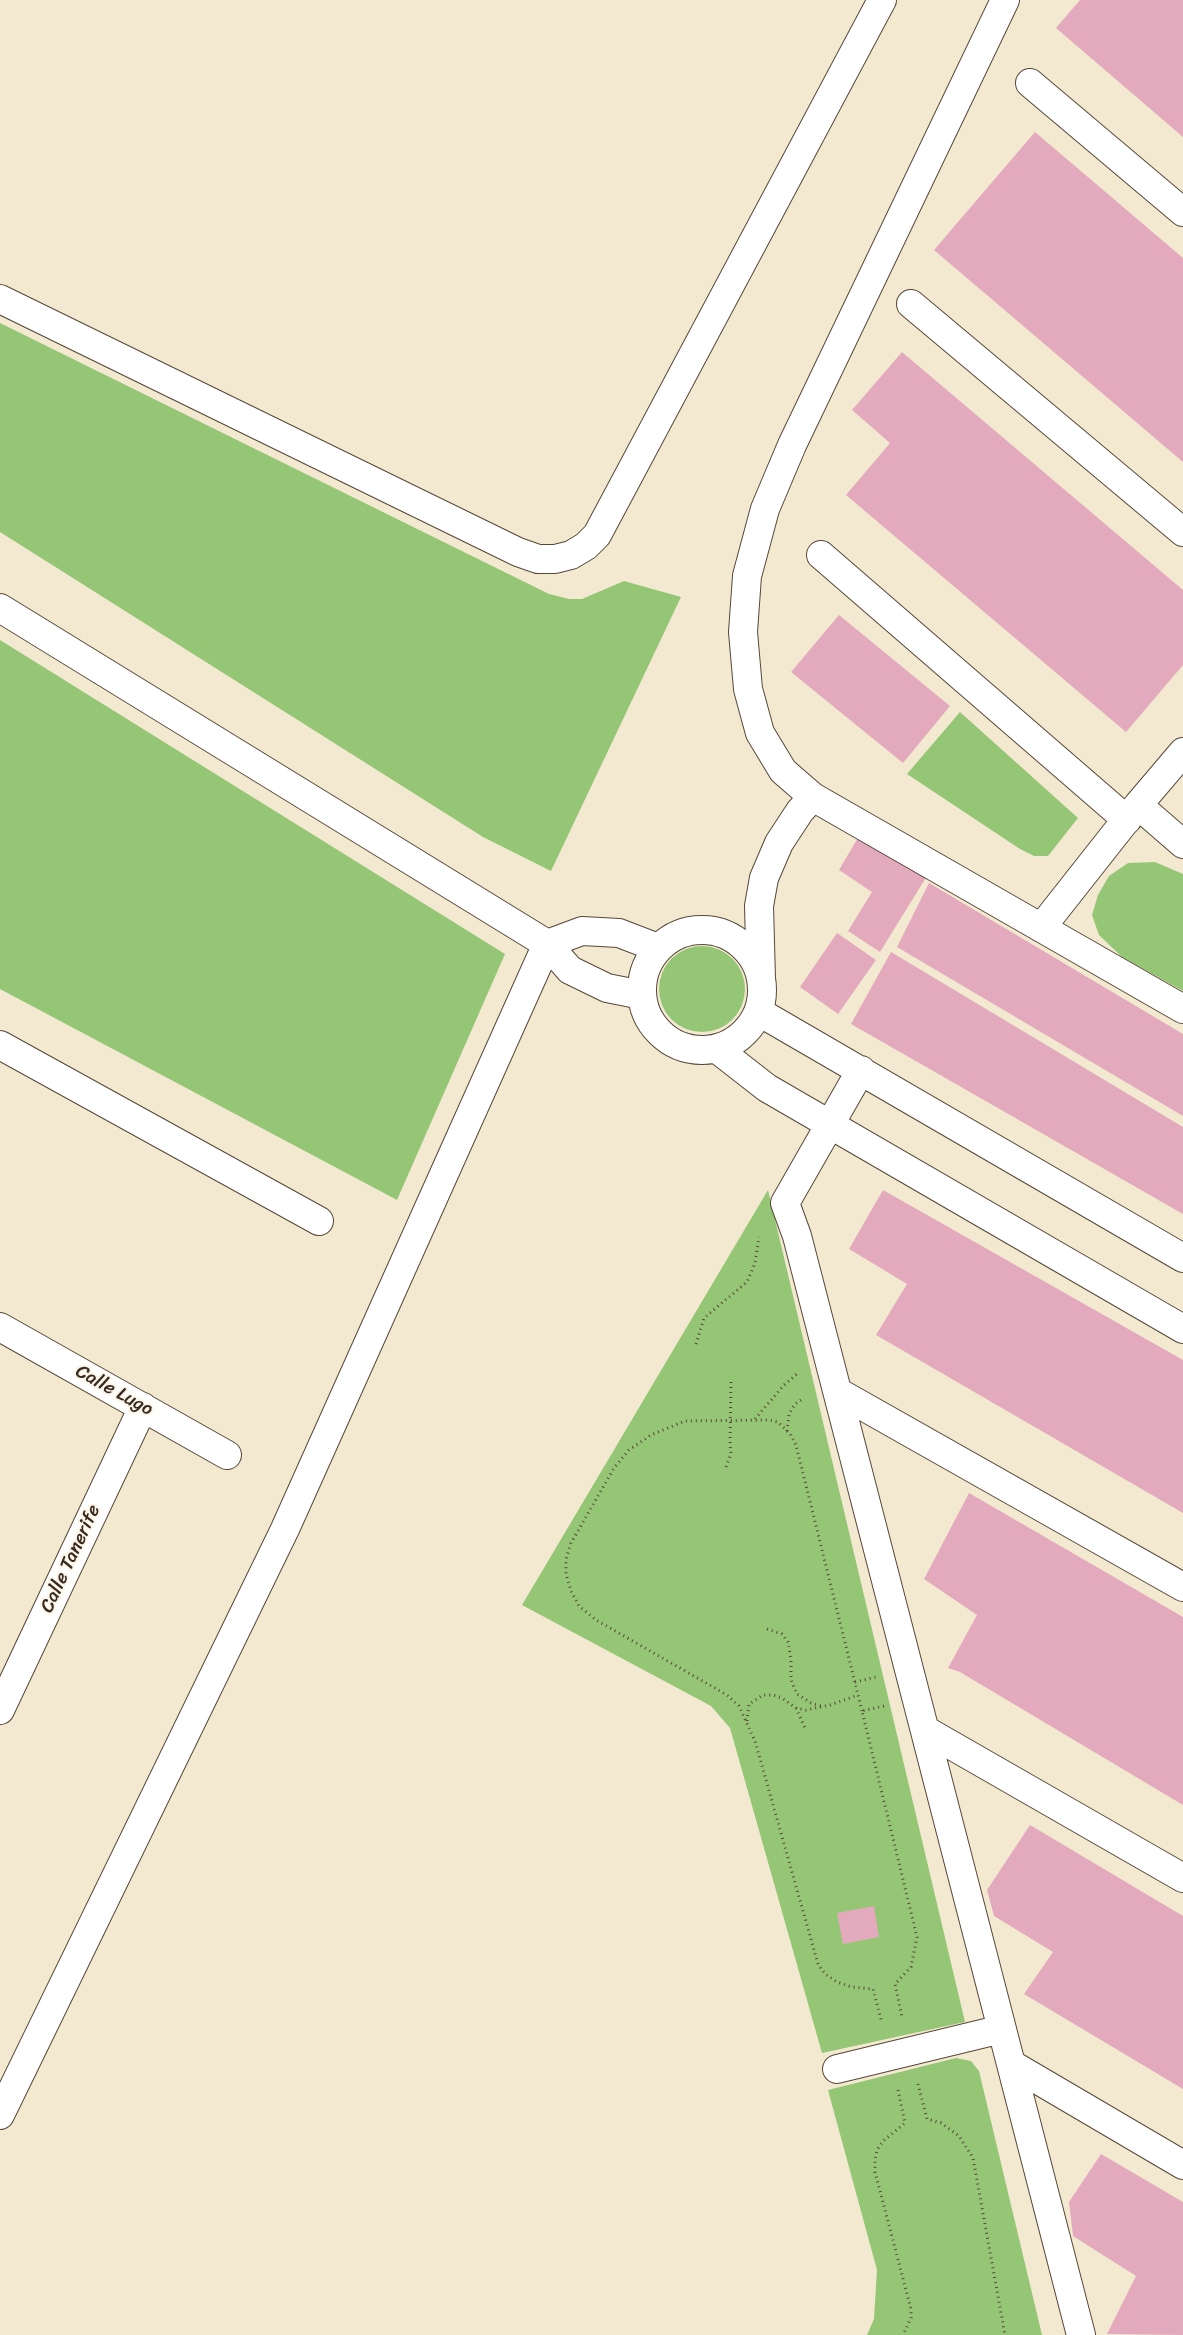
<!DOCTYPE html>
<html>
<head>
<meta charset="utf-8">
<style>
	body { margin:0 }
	canvas { display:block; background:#f3e9d1 }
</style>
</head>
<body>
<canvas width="1183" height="2335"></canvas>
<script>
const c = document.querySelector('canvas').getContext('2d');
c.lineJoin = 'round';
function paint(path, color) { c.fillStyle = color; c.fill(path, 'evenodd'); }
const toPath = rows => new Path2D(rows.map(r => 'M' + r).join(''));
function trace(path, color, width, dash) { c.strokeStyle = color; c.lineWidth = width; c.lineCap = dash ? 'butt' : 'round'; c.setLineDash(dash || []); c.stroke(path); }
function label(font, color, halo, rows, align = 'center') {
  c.font = font + ' Sriracha,sans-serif'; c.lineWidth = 4.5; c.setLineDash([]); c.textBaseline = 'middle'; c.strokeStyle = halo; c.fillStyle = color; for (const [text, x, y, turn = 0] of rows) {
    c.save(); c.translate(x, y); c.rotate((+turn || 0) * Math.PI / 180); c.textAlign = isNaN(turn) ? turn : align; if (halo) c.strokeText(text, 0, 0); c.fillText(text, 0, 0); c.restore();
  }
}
paint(toPath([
	[0,323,549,594,569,599,582,599,624,581,681,597,551,871,483,837,0,532],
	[0,640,505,954,397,1200,0,989],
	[960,712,1078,818,1048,856,1034,856,1020,849,907,774],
	[1155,862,1183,874,1183,991,1122,957,1099,935,1092,915,1098,895,1109,876,1128,863],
	'659 989a43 43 0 1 1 86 0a43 43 0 1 1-86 0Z',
	[768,1190,965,2022,822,2053,730,1728,711,1706,522,1605],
	[956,2058,971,2061,979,2071,1042,2335,867,2335,874,2319,877,2270,828,2090]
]), '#95c676');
paint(toPath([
	[1080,0,1183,0,1183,137,1056,28],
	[1035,132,1183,258,1183,462,934,250],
	[902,352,1183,590,1183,665,1126,732,846,495,890,443,852,410],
	[839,615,950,706,903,763,791,672],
	[859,836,927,876,880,952,848,931,872,892,839,870],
	[929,883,1183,1034,1183,1116,897,947],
	[837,933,876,960,838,1014,800,987],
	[891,952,1183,1127,1183,1214,851,1024],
	[883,1190,1183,1360,1183,1513,876,1335,907,1284,849,1249],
	[969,1493,1183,1617,1183,1805,960,1672,948,1668,977,1615,924,1579],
	[1030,1825,1183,1916,1183,2089,1024,1994,1053,1952,994,1916,987,1890],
	[874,1906,879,1937,843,1944,837,1913],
	[1101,2154,1183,2202,1183,2335,1107,2334,1136,2276,1073,2236,1069,2202]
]), '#e2aabc');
const minor = toPath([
	[1030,83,1183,212],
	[0,299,518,552,538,559,555,559,571,555,586,546,597,535,882,0],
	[911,304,1183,532],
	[821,555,1127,820],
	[0,608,547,944,570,970,607,988,642,995],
	[813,797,783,771,760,733,748,689,743,632,747,576,765,509,792,445,1005,0],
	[1138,805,1183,752],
	[1041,928,1138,805,1183,844],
	'642 990a60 60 0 1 1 120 0a60 60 0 1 1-120 0Z',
	[761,979,759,906,764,878,779,843,800,811,813,797,1183,1009],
	[759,1012,1183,1258],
	[0,1045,319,1221],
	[717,1049,767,1088,1183,1329],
	[861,1070,785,1203,797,1236,1081,2335],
	[0,1327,227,1455],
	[838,1392,1183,1587],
	[0,1710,143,1407],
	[925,1730,1183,1878],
	[1011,2064,1183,2165],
	[837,2069,1002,2029],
	[0,2115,285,1529,547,944,582,931,619,933,658,948]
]);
trace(minor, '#574739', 30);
trace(toPath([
	[696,1344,704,1318,747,1282,755,1263,759,1237],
	[755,1419,784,1385,797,1374],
	[787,1431,789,1414,795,1404,804,1398],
	[726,1467,731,1454,730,1445,731,1379],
	[767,1629,782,1634,788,1642,791,1660,791,1680,797,1694,811,1703,821,1706],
	[855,1682,876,1677],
	[884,1706,862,1711,917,1937,911,1967,895,1984,902,2017],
	[796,1708,805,1728],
	[862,1711,796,1445,790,1434,778,1422,769,1420,685,1421,651,1435,629,1450,614,1468,571,1543,566,1559,566,1574,571,1591,579,1606,596,1620,727,1695,739,1706,755,1741,818,1964,825,1974,837,1982,852,1987,873,1989,882,2023],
	[747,1721,749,1704,763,1695,773,1695,782,1698,796,1708,806,1710,830,1705,858,1695],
	[918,2084,927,2119,941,2123,959,2136,973,2158,1005,2335],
	[898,2090,905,2123,883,2141,877,2150,875,2159,875,2172,911,2309,911,2318,903,2335]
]), '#574739', 3, [1, 4]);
trace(minor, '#fff', 28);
label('19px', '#3b2a1e', '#fbf7ec', [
	["Calle Lugo",114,1391,29],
	["Calle Tanerife",71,1559,-65]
]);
</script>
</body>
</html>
